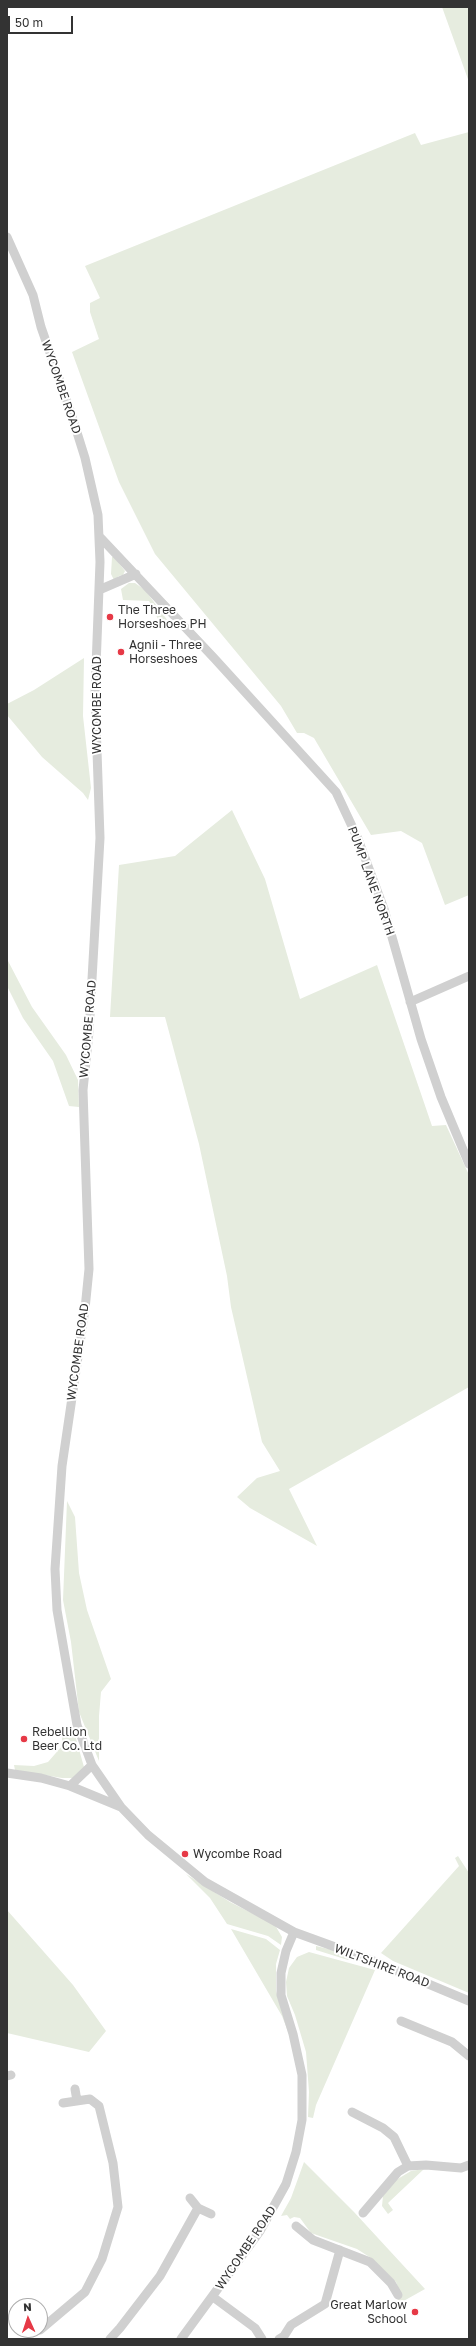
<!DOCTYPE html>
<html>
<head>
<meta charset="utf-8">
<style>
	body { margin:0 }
	#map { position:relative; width:476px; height:2346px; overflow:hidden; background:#fff; font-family:"Golos Text",sans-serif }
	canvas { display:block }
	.frame { position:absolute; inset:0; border:8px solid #333; pointer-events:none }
	.north { position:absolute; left:8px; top:2298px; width:40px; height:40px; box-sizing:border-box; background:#fff; border:1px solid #adadad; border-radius:50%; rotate:357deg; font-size:11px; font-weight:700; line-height:16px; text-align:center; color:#333 }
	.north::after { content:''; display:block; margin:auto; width:14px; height:18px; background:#e63946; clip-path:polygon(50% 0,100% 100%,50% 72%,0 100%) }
	.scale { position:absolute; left:8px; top:16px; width:65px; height:18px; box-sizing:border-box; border:2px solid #333; border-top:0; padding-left:5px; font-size:12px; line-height:14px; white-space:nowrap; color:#333; -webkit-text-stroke:3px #fff; paint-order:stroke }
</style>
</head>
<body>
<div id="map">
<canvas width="476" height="2346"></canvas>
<div class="frame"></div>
<div class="north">N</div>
<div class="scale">50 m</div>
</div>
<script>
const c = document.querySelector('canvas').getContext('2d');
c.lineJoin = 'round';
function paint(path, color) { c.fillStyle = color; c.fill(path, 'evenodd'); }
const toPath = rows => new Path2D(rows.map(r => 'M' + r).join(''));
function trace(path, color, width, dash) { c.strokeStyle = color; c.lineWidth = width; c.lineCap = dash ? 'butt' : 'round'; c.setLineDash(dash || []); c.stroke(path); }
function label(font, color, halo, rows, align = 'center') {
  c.font = font + ' "Golos Text",sans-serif'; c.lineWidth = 4; c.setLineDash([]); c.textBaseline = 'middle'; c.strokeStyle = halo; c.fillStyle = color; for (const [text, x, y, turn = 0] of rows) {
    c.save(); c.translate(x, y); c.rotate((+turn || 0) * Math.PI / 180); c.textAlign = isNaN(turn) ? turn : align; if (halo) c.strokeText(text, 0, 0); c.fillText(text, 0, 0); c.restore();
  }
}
paint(toPath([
	[442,7,469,7,469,82],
	[469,132,469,895,445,905,422,843,401,831,371,835,314,738,304,733,297,733,281,706,155,554,119,482,72,352,99,339,90,312,90,303,100,298,85,266,415,133,421,145],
	[112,557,114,557,125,571,123,575,119,576,114,580,111,574],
	[129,583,135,583,145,590,168,621,162,627,149,601,123,600,121,589],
	[84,658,83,716,91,788,88,800,83,793,42,757,7,715,7,704,34,690],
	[232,810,265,879,300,999,377,965,432,1126,446,1125,469,1175,469,1387,289,1489,317,1546,250,1508,237,1497,257,1478,280,1471,262,1442,231,1307,227,1276,199,1144,165,1017,110,1017,119,865,175,856],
	[7,959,32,1007,66,1055,78,1080,79,1107,69,1106,53,1061,23,1018,7,986],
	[67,1501,75,1517,79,1573,87,1610,111,1679,101,1692,99,1716,99,1761,79,1712,71,1642,63,1600],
	[62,1733,69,1733,75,1735,82,1760,84,1767,74,1778,62,1778,15,1770,14,1765,34,1766,48,1762,62,1746],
	[458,1856,469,1873,469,1993,393,1961,381,1953,459,1866,455,1858],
	[186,1874,230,1902,275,1925,282,1937,281,1945,268,1936,227,1924,210,1898],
	[7,1910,73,1985,106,2031,89,2052,7,2033],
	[231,1929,266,1939,280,1950,276,1964,276,1991,292,2042,282,2016],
	[316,1946,337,1951,353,1958,348,1960,316,1950],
	[309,1952,375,1970,316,2105,313,2118,308,2117,309,2092,306,2052,295,2015,287,1996,286,1982,289,1968,297,1957],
	[304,2162,354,2212,425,2289,400,2303,396,2297,399,2290,396,2282,371,2258,357,2249,311,2233,300,2218,294,2217,290,2219,287,2215,281,2216,291,2198],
	[424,2169,388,2203,393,2210,388,2214,382,2206,383,2196,396,2180,411,2171]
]), '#e6ecdf');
trace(toPath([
	[7,237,33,295,41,327,70,410,85,458,98,515,100,562,95,693,100,838,89,1032,83,1090,89,1269,85,1309,62,1466,55,1569,57,1610,77,1725,92,1765,121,1807,148,1835,205,1882,294,1932,371,1960,469,2001],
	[99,536,214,658,336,792,358,839,384,909,421,1039,441,1097,469,1164],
	[99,590,136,574],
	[410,1002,469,976],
	[7,1773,41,1778,70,1786,121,1807],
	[70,1786,92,1765],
	[401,2021,452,2042,469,2056],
	[7,2076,11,2075],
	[75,2089,77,2101],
	[352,2112,383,2128,394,2137,408,2166],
	[190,2198,198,2208,211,2214],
	[363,2213,398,2172,408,2166,426,2165,461,2168,469,2165],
	[296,2226,313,2240,370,2262,391,2283,398,2295],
	[213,2297,255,2328,262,2339],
	[40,2330,85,2292,102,2259,118,2207,113,2163,99,2106,90,2099,63,2103],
	[110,2339,120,2328,160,2276,198,2208],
	[181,2339,260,2231,286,2184,296,2152,302,2120,302,2075,293,2034,281,1995,281,1973,286,1951,294,1932],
	[279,2339,284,2336,291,2325,325,2304,340,2250]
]), '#d0d0d0', 9);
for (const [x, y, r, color] of [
	[110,617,4,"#e63946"],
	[121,652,4,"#e63946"],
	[24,1739,4,"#e63946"],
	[185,1854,4,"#e63946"],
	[415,2312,4,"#e63946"]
]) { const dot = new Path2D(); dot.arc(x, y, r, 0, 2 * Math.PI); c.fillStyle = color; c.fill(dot); trace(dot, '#fff', 1.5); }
label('12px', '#333', '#fff', [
	["WYCOMBE ROAD",61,387,71],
	["WYCOMBE ROAD",97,705,-90],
	["PUMP LANE NORTH",371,881,70],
	["WYCOMBE ROAD",88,1029,-85],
	["WYCOMBE ROAD",78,1352,-82],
	["WILTSHIRE ROAD",382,1966,21],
	["WYCOMBE ROAD",246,2248,-56]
]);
label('12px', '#333', '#fff', [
	["The Three",118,610],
	["Horseshoes PH",118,624],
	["Agnii - Three",129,645],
	["Horseshoes",129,659],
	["Rebellion",32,1732],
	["Beer Co. Ltd",32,1746],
	["Wycombe Road",193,1854],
	["Great Marlow",407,2305,"right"],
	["School",407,2319,"right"]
], 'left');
</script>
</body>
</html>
